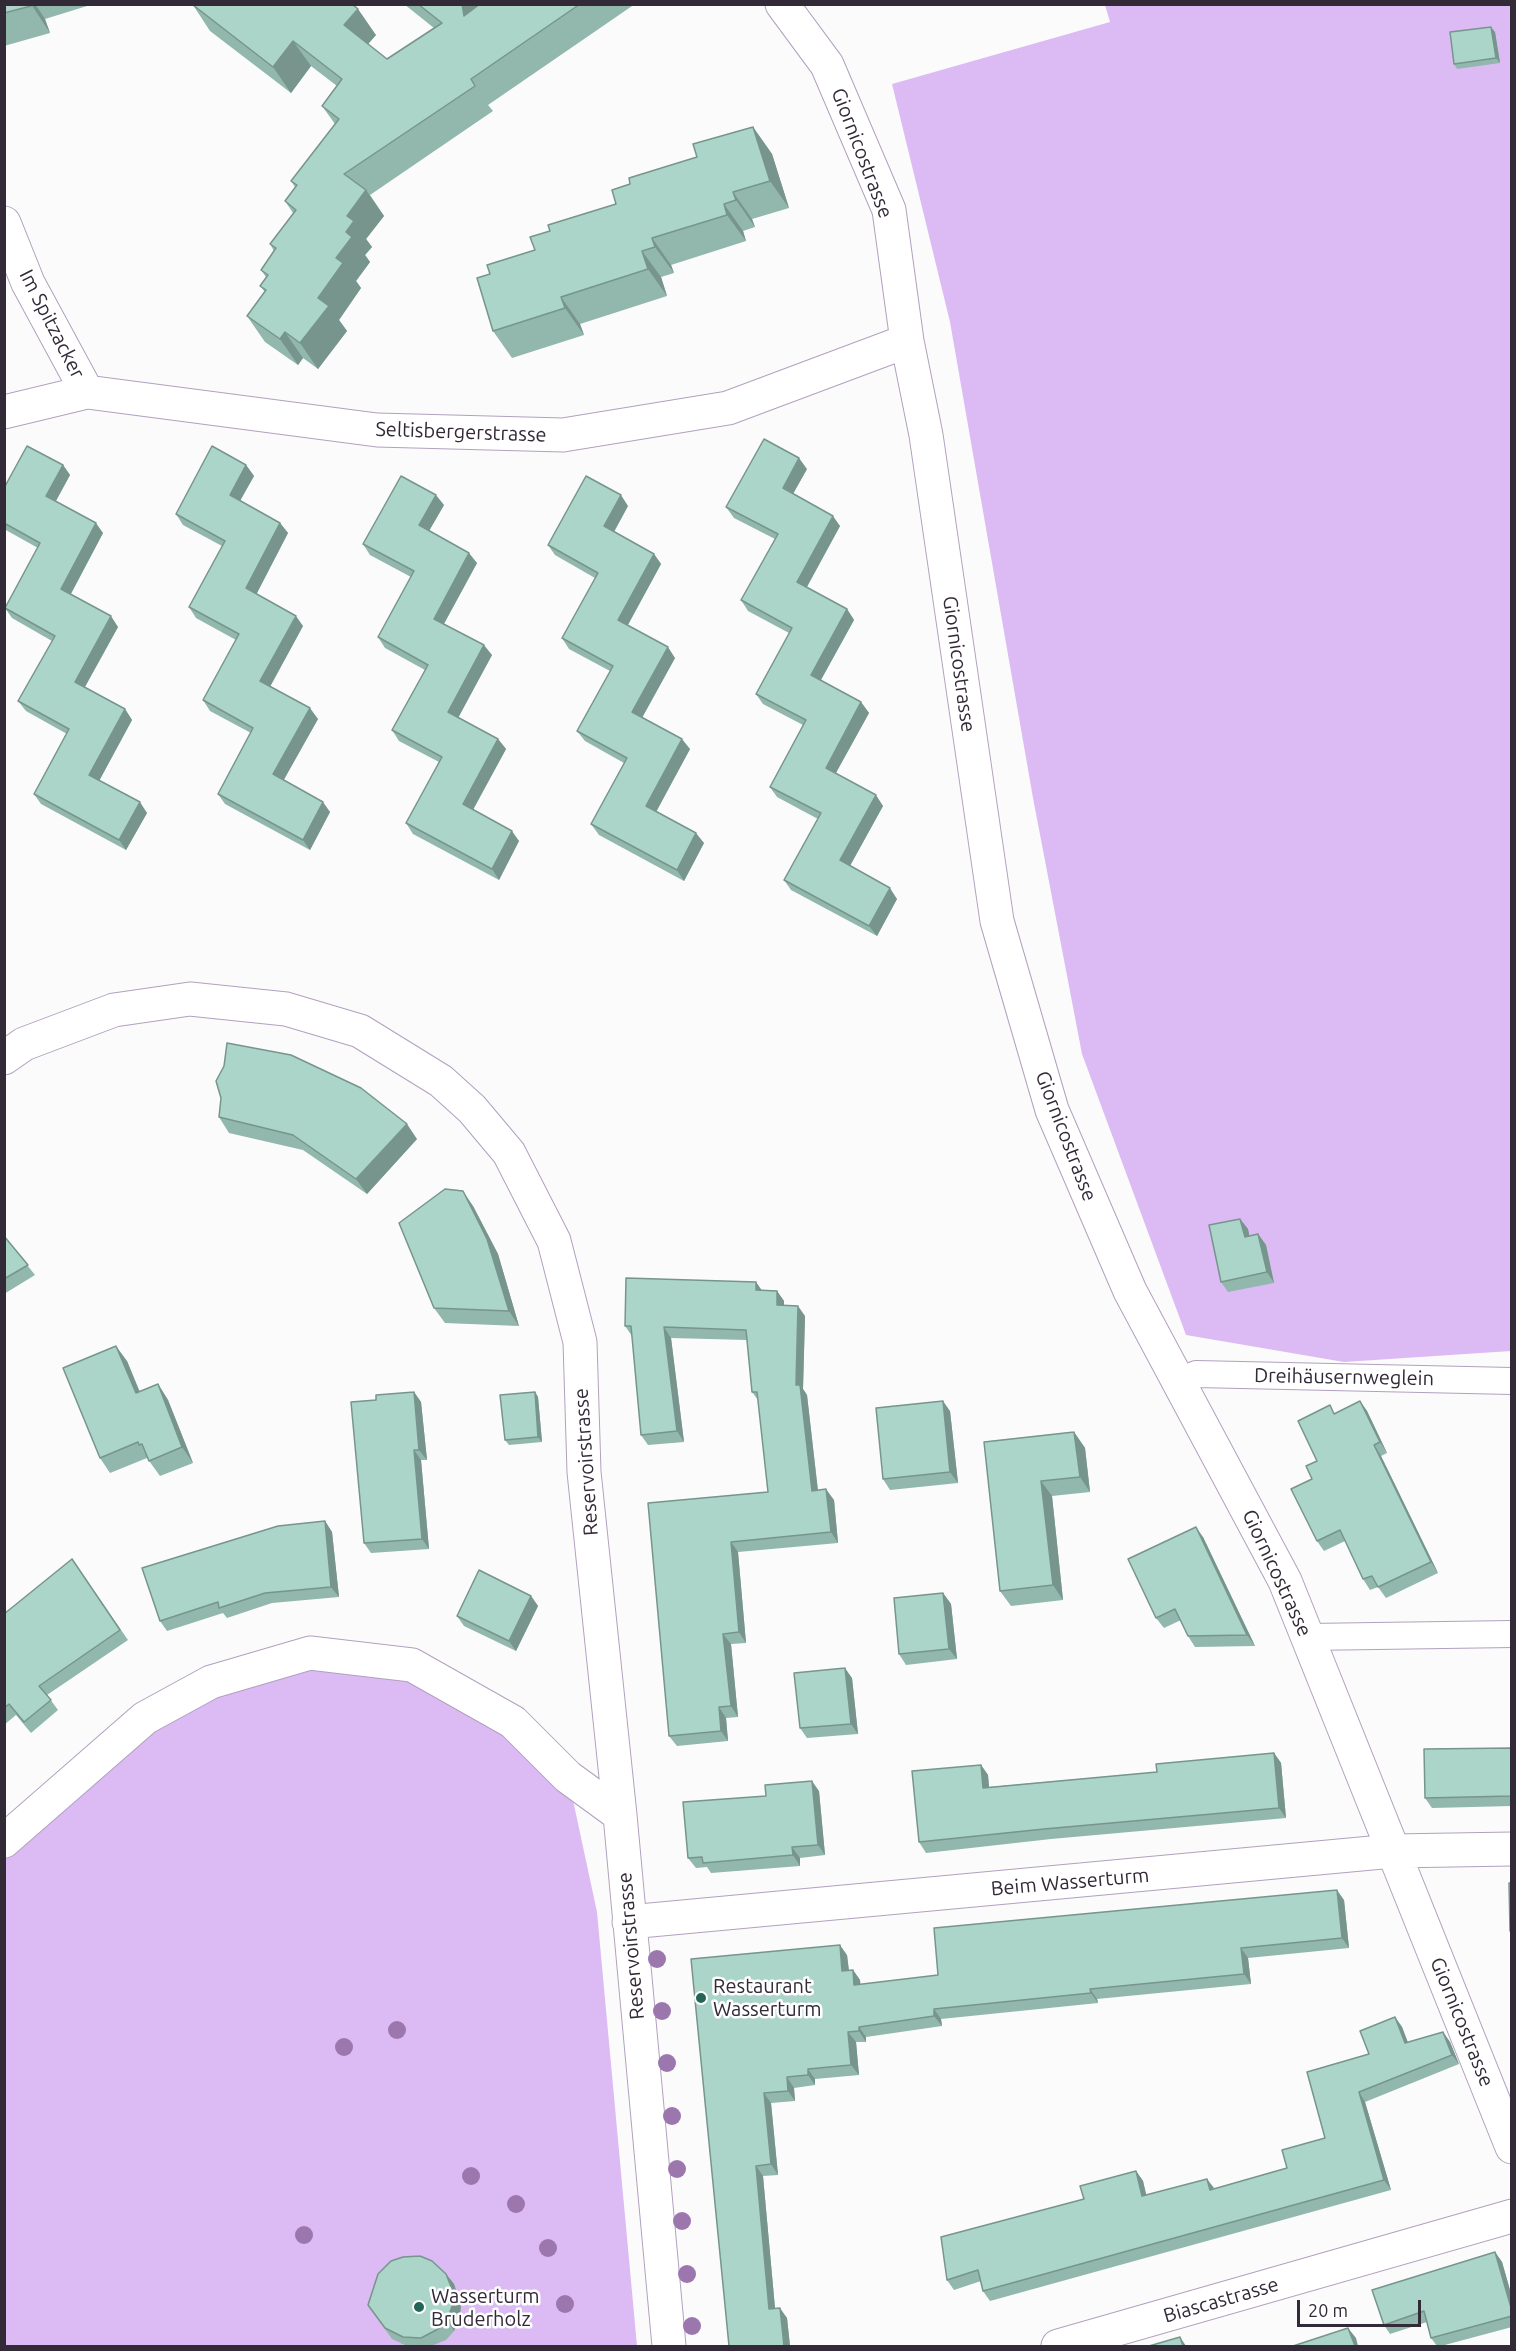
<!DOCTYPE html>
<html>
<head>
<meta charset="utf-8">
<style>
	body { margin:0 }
	#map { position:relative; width:1516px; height:2351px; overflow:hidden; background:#fbfbfb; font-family:Ubuntu,sans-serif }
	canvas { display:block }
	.frame { position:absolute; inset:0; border:6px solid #322a37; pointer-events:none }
	.scale { position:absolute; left:1297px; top:2300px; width:124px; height:27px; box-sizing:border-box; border:3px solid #322a37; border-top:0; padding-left:8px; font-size:18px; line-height:21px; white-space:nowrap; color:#322a37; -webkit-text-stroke:4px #fff; paint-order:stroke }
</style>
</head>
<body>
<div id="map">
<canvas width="1516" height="2351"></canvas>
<div class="frame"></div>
<div class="scale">20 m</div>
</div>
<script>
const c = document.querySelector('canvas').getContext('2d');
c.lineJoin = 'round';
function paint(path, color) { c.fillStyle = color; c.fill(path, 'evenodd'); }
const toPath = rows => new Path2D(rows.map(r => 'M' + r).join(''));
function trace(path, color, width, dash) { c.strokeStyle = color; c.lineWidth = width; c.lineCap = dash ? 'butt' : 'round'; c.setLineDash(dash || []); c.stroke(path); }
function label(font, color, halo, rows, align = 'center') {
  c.font = font + ' Ubuntu,sans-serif'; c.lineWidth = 5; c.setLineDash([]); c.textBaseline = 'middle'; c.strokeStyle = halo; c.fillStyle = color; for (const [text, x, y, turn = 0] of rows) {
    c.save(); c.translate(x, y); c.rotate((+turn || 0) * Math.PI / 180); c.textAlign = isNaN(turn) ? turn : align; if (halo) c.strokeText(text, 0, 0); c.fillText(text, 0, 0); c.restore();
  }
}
paint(toPath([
	[1105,5,1511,5,1511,1351,1344,1362,1186,1335,1082,1054,1033,798,950,322,892,84,1110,22],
	[310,1653,412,1665,568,1777,597,1912,637,2346,5,2346,4,1841,145,1718]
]), '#dcbbf5');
const service = toPath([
	[1178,1381,1196,1374,1512,1381],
	[1308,1637,1512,1634]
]);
const minor = toPath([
	[782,4,827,65,889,210,907,341,926,435,997,921,1052,1110,1130,1291,1285,1581,1512,2147],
	[4,223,28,283,87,392],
	[4,412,87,392,377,430,563,435,728,408,907,341],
	[4,1058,24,1044,114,1010,190,999,286,1009,360,1031,441,1081,472,1109,509,1153,554,1241,580,1342,584,1472,620,1815,669,2346],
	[4,1841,145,1718,211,1682,310,1653,412,1665,513,1722,568,1777,620,1815],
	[629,1922,1393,1851,1512,1849],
	[1058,2346,1512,2216]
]);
trace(service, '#b2a0bf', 28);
trace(minor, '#b2a0bf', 35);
trace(service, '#fff', 26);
trace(minor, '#fff', 33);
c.fillStyle = '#9c77ae';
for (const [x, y] of [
	[657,1959],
	[662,2011],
	[397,2030],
	[344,2047],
	[667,2063],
	[672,2116],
	[677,2169],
	[471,2176],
	[516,2204],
	[682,2221],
	[304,2235],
	[548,2248],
	[687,2274],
	[565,2304],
	[692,2326]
]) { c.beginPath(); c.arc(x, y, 9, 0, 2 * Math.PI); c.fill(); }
paint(toPath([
	[4,4,86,4,87,6,45,19,50,33,4,46],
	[404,4,477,4,477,6,480,4,635,4,488,105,493,111,370,195,384,216,366,239,372,247,365,255,370,262,356,281,361,288,339,320,347,331,318,369,303,358,298,365,265,342,247,316,265,292,260,286,266,277,261,270,274,251,270,244,293,213,285,201,295,187,291,181,335,124,322,106,337,86,311,66,291,93,210,31,193,5,376,35,368,44,387,59,434,28],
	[1495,32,1500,63,1457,69,1454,64],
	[753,127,772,154,789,208,752,219,755,227,743,231,746,241,671,265,674,273,661,277,667,296,580,324,584,335,512,358,493,331,490,274,535,250,550,231,616,204,630,184,697,157],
	[63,465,70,475,56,501,103,533,71,594,118,627,85,687,125,709,132,720,99,780,147,813,126,850,41,804,34,794,67,734,26,711,18,701,52,641,12,618,5,608,38,548,4,529,4,488],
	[246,465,254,476,240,501,280,523,288,533,256,594,303,626,270,687,318,719,283,780,330,812,310,850,225,804,218,794,251,733,210,711,203,700,236,640,196,618,189,607,222,546,183,525,176,514],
	[807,469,793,494,840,526,807,587,847,609,854,620,821,680,861,702,869,713,836,773,883,806,850,866,897,899,877,936,791,890,784,880,818,819,777,797,770,787,803,725,763,704,756,694,789,633,748,611,741,600,775,539,734,518,726,507],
	[444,505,429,531,477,563,444,624,492,655,458,717,498,739,506,749,473,810,519,841,499,880,413,834,406,823,439,762,399,741,392,730,425,670,385,648,378,637,411,577,370,555,363,544],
	[628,506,614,532,654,554,661,564,628,625,675,658,642,718,690,749,656,811,704,843,684,881,599,835,591,824,624,763,585,741,577,731,610,671,569,649,562,638,595,578,555,555,548,545],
	[219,1117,417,1139,367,1194,303,1150,229,1133],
	[473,1206,498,1254,519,1326,445,1323,434,1308],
	[1240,1219,1248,1229,1249,1236,1258,1234,1266,1245,1274,1283,1228,1292,1221,1282],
	[4,1236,35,1275,4,1294],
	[756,1282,761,1290,777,1291,784,1301,784,1305,805,1316,803,1389,807,1395,818,1490,834,1500,838,1543,738,1552,746,1643,731,1644,738,1717,726,1718,728,1741,677,1746,669,1736,648,1503,768,1492,758,1400,752,1392,747,1340,671,1338,684,1442,648,1445,641,1435,632,1336,625,1326],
	[127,1361,140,1392,158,1384,168,1400,193,1463,160,1476,147,1458,110,1473,100,1458],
	[414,1392,421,1402,427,1460,421,1460,429,1549,371,1553,364,1543,376,1400],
	[535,1392,538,1397,542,1442,509,1445,505,1440],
	[1360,1401,1367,1411,1387,1453,1381,1456,1438,1573,1386,1598,1378,1587,1370,1590,1363,1579,1345,1541,1324,1551,1317,1541,1312,1479,1317,1461,1335,1413],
	[950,1411,958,1483,890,1490,883,1479],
	[1074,1432,1085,1448,1090,1492,1052,1496,1063,1600,1011,1606,1000,1591,984,1442],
	[325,1521,332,1532,339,1597,272,1603,227,1618,223,1613,167,1631,160,1621],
	[1203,1537,1255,1646,1195,1647,1188,1636,1181,1620,1164,1628,1156,1618],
	[72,1559,128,1640,47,1695,58,1710,31,1733,16,1715,4,1725,4,1614],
	[943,1593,951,1604,957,1659,906,1665,899,1654],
	[531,1596,538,1606,516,1651,464,1626,457,1616],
	[852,1678,858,1734,807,1738,800,1728],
	[1512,1748,1512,1806,1432,1808,1425,1798],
	[1274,1753,1281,1763,1286,1818,1051,1839,926,1853,919,1842,981,1765,988,1775,989,1787,1157,1772],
	[819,1791,825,1855,800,1858,800,1866,711,1873,707,1867,696,1868,688,1858],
	[1344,1900,1349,1948,1248,1958,1251,1984,1097,1999,1098,2003,941,2019,942,2026,866,2037,866,2042,856,2042,859,2075,815,2079,815,2085,794,2088,795,2101,771,2103,778,2175,763,2176,775,2308,787,2318,790,2346,729,2346,691,1959,847,1955,849,1970,853,1970,860,1980,860,1985,938,1975],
	[1395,2017,1402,2027,1408,2043,1443,2032,1450,2042,1459,2064,1365,2102,1391,2190,990,2301,983,2291,981,2281,954,2290,947,2280,1084,2199,1136,2171,1143,2181,1146,2195,1214,2189,1287,2168,1325,2138,1369,2054],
	[1495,2252,1502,2262,1512,2297,1512,2327,1441,2346,1437,2346,1431,2338,1427,2322,1390,2334,1384,2325],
	[446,2274,454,2284,461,2305,460,2314,454,2331,446,2340,431,2346,407,2346,392,2339,368,2305]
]), '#92b7ac');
paint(toPath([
	[31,4,35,4,45,19,50,33],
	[462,4,477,4,482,41,464,16],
	[358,9,376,35,362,51,344,25],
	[1491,27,1495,32,1500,63,1496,58],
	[293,41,311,66,291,93,273,67],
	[753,127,772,154,789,208,770,181],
	[366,190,384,216,366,239,372,247,365,255,370,262,356,281,361,288,339,320,347,331,318,369,300,343,318,298,336,258,346,232,347,216],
	[733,192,752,219,755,227,736,200],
	[724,204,743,231,746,241,727,215],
	[652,238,671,265,674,273,655,247],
	[642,251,661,277,667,296,648,269],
	[561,297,580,324,584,335,565,308],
	[285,332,303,358,298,365,280,339],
	[799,458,807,469,790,499,783,488],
	[63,465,70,475,53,506,46,496],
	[246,465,254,476,237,506,230,495],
	[436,495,444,505,426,536,419,525],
	[621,495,628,506,611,537,604,526],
	[833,516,840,526,804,592,797,582],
	[96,523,103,533,68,599,61,589],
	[280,523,288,533,254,599,246,588],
	[469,553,477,563,441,629,434,619],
	[654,554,661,564,625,630,618,620],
	[847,609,854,620,818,685,811,675],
	[111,616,118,627,82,692,75,682],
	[296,616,303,626,267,692,260,681],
	[484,645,492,655,456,722,448,712],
	[668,647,675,658,639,723,632,712],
	[861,702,869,713,833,778,826,768],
	[310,708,318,719,281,785,273,774],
	[125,709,132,720,97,785,89,775],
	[498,739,506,749,470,815,463,804],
	[682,739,690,749,654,816,646,806],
	[876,795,883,806,847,871,840,860],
	[140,802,147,813,126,850,119,840],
	[323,802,330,812,310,850,303,840],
	[512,831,519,841,499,880,492,869],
	[696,833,704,843,684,881,677,870],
	[890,888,897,899,877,936,869,926],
	[407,1124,417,1139,367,1194,356,1179],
	[463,1191,473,1206,498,1254,519,1326,509,1311],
	[1240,1219,1248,1229,1252,1248,1245,1237],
	[1258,1234,1266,1245,1274,1283,1267,1272],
	[756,1282,763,1292,756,1290],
	[777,1291,784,1301,784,1316,777,1305],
	[798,1306,805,1316,803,1389,807,1395,819,1501,812,1491,796,1385],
	[664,1327,671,1338,684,1442,677,1431],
	[116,1346,127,1361,146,1408,136,1393],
	[158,1384,168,1400,193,1463,182,1447],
	[414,1392,421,1402,427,1460,419,1450],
	[535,1392,538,1397,542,1442,538,1437],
	[943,1401,950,1411,958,1483,950,1472],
	[1360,1401,1367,1411,1387,1453,1380,1442],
	[1074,1432,1085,1448,1090,1492,1080,1477],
	[1374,1445,1381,1456,1438,1573,1431,1562],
	[414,1450,421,1460,429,1549,422,1539],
	[1041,1481,1052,1496,1063,1600,1053,1585],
	[826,1489,834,1500,838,1543,831,1532],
	[325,1521,332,1532,339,1597,331,1587],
	[1196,1527,1203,1537,1255,1646,1247,1635],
	[731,1542,738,1552,746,1643,739,1632],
	[943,1593,951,1604,957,1659,949,1649],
	[531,1596,538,1606,516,1651,509,1641],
	[723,1634,731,1644,738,1717,731,1706],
	[845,1668,852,1678,858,1734,851,1724],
	[719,1707,726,1718,728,1741,721,1731],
	[1274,1753,1281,1763,1286,1818,1279,1808],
	[981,1765,988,1775,990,1798,983,1788],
	[812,1781,819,1791,825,1855,818,1845],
	[792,1847,800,1858,800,1866,793,1855],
	[1337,1890,1344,1900,1349,1948,1342,1938],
	[840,1945,847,1955,850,1981,842,1971],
	[1241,1948,1248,1958,1251,1984,1244,1974],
	[853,1970,860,1980,862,1996,854,1985],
	[1090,1989,1097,1999,1098,2003,1091,1993],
	[934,2009,941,2019,942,2026,934,2016],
	[1395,2017,1402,2027,1412,2053,1405,2043],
	[859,2027,866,2037,866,2042,859,2031],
	[848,2032,856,2042,859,2075,851,2065],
	[1443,2032,1450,2042,1459,2064,1452,2055],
	[808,2069,815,2079,815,2085,808,2075],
	[787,2077,794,2088,795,2101,788,2091],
	[1359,2092,1365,2102,1391,2190,1384,2180],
	[764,2093,771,2103,778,2175,771,2164],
	[756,2166,763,2176,776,2319,769,2309],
	[1136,2171,1143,2181,1149,2206,1142,2196],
	[1207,2179,1214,2188,1210,2190],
	[1495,2252,1502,2262,1512,2297,1512,2311],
	[446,2274,454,2284,461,2305,460,2314,454,2331,447,2320],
	[780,2308,787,2318,790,2346,784,2346],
	[1348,2328,1356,2338,1358,2346,1355,2346],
	[1180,2337,1186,2346,1183,2346]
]), '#77958c');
const building = toPath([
	[4,4,31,4,31,6,4,13,4,4],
	[193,4,352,4,358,9,344,25,387,59,442,23,418,4,462,4,464,16,480,4,580,4,471,79,475,86,344,174,366,190,347,216,354,221,346,232,352,237,336,258,343,263,318,298,329,306,300,343,285,332,280,339,247,316,266,290,260,286,268,275,261,270,276,248,270,244,296,210,285,201,297,185,291,181,339,119,322,106,342,79,293,41,273,67,193,5,193,4],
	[1491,27,1496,58,1454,64,1450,32,1491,27],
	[753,127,770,181,733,192,736,200,724,204,727,215,652,238,655,247,642,251,648,269,561,297,565,308,493,331,477,278,490,274,487,265,535,250,530,237,550,231,548,225,616,204,612,190,630,184,629,178,697,157,693,144,753,127],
	[764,439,799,458,783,488,833,516,797,582,847,609,811,675,861,702,826,768,876,795,840,860,890,888,869,926,784,880,821,813,770,787,806,720,756,694,792,628,741,600,778,534,726,507,764,439],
	[27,446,63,465,46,496,96,523,61,589,111,616,75,682,125,709,89,775,140,802,119,840,34,794,69,729,18,701,55,636,5,608,40,543,4,523,4,488,27,446],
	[212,446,246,465,230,495,280,523,246,588,296,616,260,681,310,708,273,774,323,802,303,840,218,794,253,728,203,700,239,634,189,607,225,541,176,514,212,446],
	[401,476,436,495,419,525,469,553,434,619,484,645,448,712,498,739,463,804,512,831,492,869,406,823,442,757,392,730,428,665,378,637,414,571,363,544,401,476],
	[586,476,621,495,604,526,654,554,618,620,668,647,632,712,682,739,646,806,696,833,677,870,591,824,627,758,577,731,613,666,562,638,598,573,548,545,586,476],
	[227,1043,291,1055,361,1088,407,1124,356,1179,293,1135,219,1117,221,1098,216,1081,224,1066,227,1043],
	[445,1189,463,1191,487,1239,509,1311,434,1308,399,1223,445,1189],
	[1240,1219,1245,1237,1258,1234,1267,1272,1221,1282,1209,1225,1240,1219],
	[4,1236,28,1265,4,1279,4,1236],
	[626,1278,756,1282,756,1290,777,1291,777,1305,798,1306,796,1385,800,1385,812,1491,826,1489,831,1532,731,1542,739,1632,723,1634,731,1706,719,1707,721,1731,669,1736,648,1503,768,1492,757,1392,752,1392,746,1330,664,1327,677,1431,641,1435,631,1326,625,1326,626,1278],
	[116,1346,136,1393,158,1384,182,1447,149,1461,142,1444,139,1445,138,1442,100,1458,63,1368,116,1346],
	[414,1392,419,1450,414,1450,422,1539,364,1543,351,1402,376,1400,376,1395,414,1392],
	[535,1392,538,1437,505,1440,500,1395,535,1392],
	[943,1401,950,1472,883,1479,876,1408,943,1401],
	[1360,1401,1380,1442,1374,1445,1431,1562,1378,1587,1372,1576,1363,1579,1340,1530,1317,1541,1291,1489,1312,1479,1306,1466,1317,1461,1298,1421,1330,1405,1334,1414,1360,1401],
	[1074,1432,1080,1477,1041,1481,1053,1585,1000,1591,984,1442,1074,1432],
	[325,1521,331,1587,265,1593,219,1608,218,1602,160,1621,142,1568,278,1526,325,1521],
	[1196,1527,1247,1635,1188,1636,1175,1609,1156,1618,1128,1559,1196,1527],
	[72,1559,120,1630,39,1686,51,1700,24,1722,9,1704,4,1708,4,1614,72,1559],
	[479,1570,531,1596,509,1641,457,1616,479,1570],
	[943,1593,949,1649,899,1654,894,1598,943,1593],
	[845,1668,851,1724,800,1728,794,1673,845,1668],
	[1512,1748,1512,1796,1425,1798,1424,1749,1512,1748],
	[1274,1753,1279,1808,1044,1829,919,1842,912,1771,981,1765,983,1788,1157,1772,1156,1764,1274,1753],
	[812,1781,818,1845,792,1847,793,1855,703,1863,702,1857,688,1858,683,1802,766,1796,765,1785,812,1781],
	[1509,1883,1512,1883,1512,1931,1510,1931,1509,1883],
	[1337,1890,1342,1938,1241,1948,1244,1974,1090,1989,1091,1993,934,2009,934,2016,859,2027,859,2031,848,2032,851,2065,808,2069,808,2075,787,2077,788,2091,764,2093,771,2164,756,2166,769,2309,780,2308,784,2346,729,2346,691,1959,840,1945,842,1971,853,1970,854,1985,938,1975,934,1928,1337,1890],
	[1395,2017,1405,2043,1443,2032,1452,2055,1359,2092,1384,2180,983,2291,978,2270,947,2280,941,2237,1084,2199,1080,2186,1136,2171,1142,2196,1207,2179,1210,2190,1287,2168,1282,2150,1325,2138,1307,2072,1369,2054,1360,2031,1395,2017],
	[1495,2252,1512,2311,1512,2316,1431,2338,1424,2311,1384,2325,1372,2290,1495,2252],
	[420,2256,432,2261,446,2274,454,2294,453,2304,447,2320,438,2329,421,2338,403,2337,385,2328,368,2305,378,2274,391,2261,403,2257,420,2256],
	[1348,2328,1355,2346,1293,2346,1348,2328],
	[1180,2337,1183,2346,1149,2346,1180,2337]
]);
paint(building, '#aad5c8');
trace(building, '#77958c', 1.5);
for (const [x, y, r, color] of [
	[701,1998,6,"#236657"],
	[419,2307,6,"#236657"]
]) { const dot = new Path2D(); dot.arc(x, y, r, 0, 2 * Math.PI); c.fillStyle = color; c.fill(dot); trace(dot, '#fff', 2); }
label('20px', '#322a37', '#fff', [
	["Giornicostrasse",862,153,69],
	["Im Spitzacker",52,324,63],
	["Seltisbergerstrasse",461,432,2],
	["Giornicostrasse",959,664,82],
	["Giornicostrasse",1066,1136,69],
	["Dreihäusernweglein",1344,1377,1],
	["Reservoirstrasse",586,1462,-94],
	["Giornicostrasse",1277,1573,65],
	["Beim Wasserturm",1070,1882,-5],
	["Reservoirstrasse",631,1946,-95],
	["Giornicostrasse",1462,2022,68],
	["Biascastrasse",1221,2300,-16]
]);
label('20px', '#322a37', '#fff', [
	["Restaurant",713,1986],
	["Wasserturm",713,2009],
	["Wasserturm",431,2296],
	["Bruderholz",431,2319]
], 'left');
</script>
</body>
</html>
